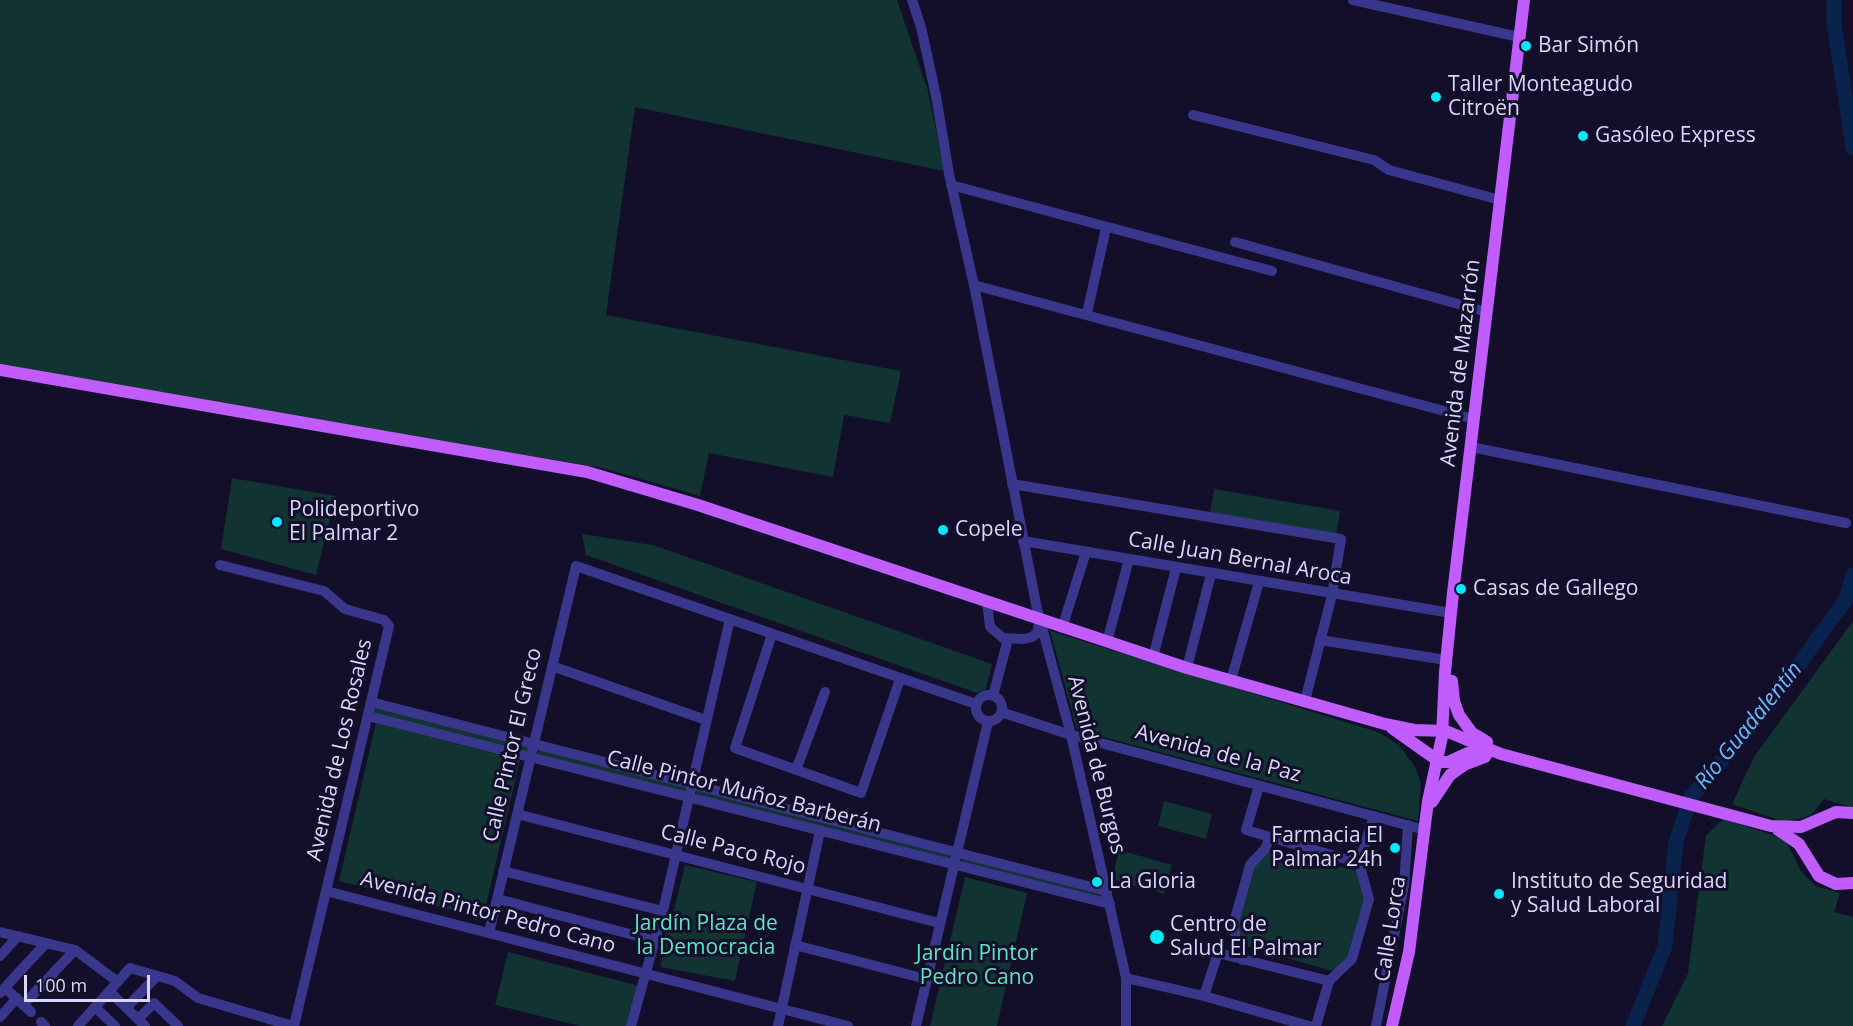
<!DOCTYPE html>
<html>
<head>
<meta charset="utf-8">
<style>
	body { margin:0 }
	#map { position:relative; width:1853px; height:1026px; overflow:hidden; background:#130e29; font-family:"Open Sans",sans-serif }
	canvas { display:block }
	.scale { position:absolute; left:24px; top:975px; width:126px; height:27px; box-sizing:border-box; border:3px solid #dbd6ff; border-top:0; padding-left:8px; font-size:18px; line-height:21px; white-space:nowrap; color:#dbd6ff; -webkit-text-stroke:4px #130e29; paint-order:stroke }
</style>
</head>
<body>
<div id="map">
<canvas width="1853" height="1026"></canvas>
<div class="scale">100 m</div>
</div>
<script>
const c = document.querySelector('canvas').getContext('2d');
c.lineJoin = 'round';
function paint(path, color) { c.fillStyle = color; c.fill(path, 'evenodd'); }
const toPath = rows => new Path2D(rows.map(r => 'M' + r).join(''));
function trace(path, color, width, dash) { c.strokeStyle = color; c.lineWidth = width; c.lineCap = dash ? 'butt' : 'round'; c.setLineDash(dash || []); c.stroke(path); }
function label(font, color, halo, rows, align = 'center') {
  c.font = font + ' "Open Sans",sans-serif'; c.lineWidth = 6; c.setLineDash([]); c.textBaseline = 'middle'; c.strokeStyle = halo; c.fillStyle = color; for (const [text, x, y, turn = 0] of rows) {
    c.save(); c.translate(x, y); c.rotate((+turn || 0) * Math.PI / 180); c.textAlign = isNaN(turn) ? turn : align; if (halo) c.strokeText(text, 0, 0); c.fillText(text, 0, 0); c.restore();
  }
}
paint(toPath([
	[0,0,897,0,928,91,944,171,635,107,606,315,901,371,890,423,844,415,833,477,709,453,700,496,603,468,0,368],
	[232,478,336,496,316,575,221,549],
	[1214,489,1340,511,1336,536,1210,513],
	[582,534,653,545,992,664,986,689,977,693,586,555],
	[1853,621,1853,808,1824,799,1810,816,1784,822,1732,804,1754,757],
	[1050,631,1378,732,1399,745,1415,767,1421,783,1418,821,1077,730],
	[374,706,530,747,528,752,372,714],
	[376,723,520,760,483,918,339,881],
	[539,749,688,788,687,794,537,755],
	[697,790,954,857,953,861,695,797],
	[1164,801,1212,814,1206,839,1158,826],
	[1724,819,1785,839,1801,871,1815,886,1840,893,1834,912,1853,917,1853,1026,1662,1026,1688,973,1706,835],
	[1270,849,1357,871,1366,898,1349,957,1332,971,1245,946,1236,924,1253,866],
	[1119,850,1172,865,1164,894,1112,879],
	[963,858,1103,895,1105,901,961,864],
	[685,865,757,882,735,981,660,967],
	[965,877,1027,893,997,1026,930,1026],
	[508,952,640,986,629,1026,580,1026,495,1005]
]), '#113332');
trace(toPath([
	[1834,0,1834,24,1853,148],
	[1633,1026,1665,946,1676,842,1691,797,1778,694,1846,599,1853,575]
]), '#09234d', 15);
trace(toPath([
	[912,0,921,27,936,96,949,174,975,290,1037,609,1071,735,1126,978,1126,1026],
	[1353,0,1519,37],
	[1193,115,1374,160,1389,170,1500,200],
	[951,185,1272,271],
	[1235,242,1487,312],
	[974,285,1474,419],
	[1087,313,1106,228],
	[1471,447,1846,523],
	[1012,484,1341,539,1332,595,1305,701],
	[1023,541,1451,613],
	[220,565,324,591,345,609,384,620,389,626,294,1026],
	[987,603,990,627,1003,638,1024,639,1032,637,1037,633,1040,621],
	[1062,628,1086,552],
	[772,634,735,748,861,793,900,679],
	[1320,640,1446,660],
	[1107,642,1129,559],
	[1153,657,1176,568],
	[552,666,706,720],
	[1187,668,1211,574],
	[1231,680,1259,582],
	'976 708a13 13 0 1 1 26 0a13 13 0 1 1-26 0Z',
	[993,696,1008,639],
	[371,702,1107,891],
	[1001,712,1071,735,1425,830],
	[368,716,1110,904],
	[796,770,825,692],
	[1259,786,1246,830,1359,863],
	[517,814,939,923],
	[503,871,663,911],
	[326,891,848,1026],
	[498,899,656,941],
	[0,932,75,950,118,982],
	[489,933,576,566,976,704],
	[795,945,926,979],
	[0,956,18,936],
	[1242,960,1233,926,1250,865,1265,849,1270,837],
	[1126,978,1204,996,1309,1026],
	[5,988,31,1012],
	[109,991,145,1026],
	[0,993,46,943],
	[1204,996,1218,953,1329,981],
	[23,1005,75,950],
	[95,1007,115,1026],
	[126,1008,157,976],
	[0,1017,17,998],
	[138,1019,154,1003,178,1026],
	[41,1022,45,1026],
	[78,1026,130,968,175,981,198,998,293,1026],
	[631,1026,663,911,730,619],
	[778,1026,820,831],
	[916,1026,988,722],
	[1316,1026,1329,981,1352,959,1369,899,1359,863,1374,816],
	[1376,1026,1404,885,1408,825]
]), '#39378b', 10);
trace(toPath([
	[0,370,587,472,698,505,1187,668,1385,724,1414,730,1446,731,1501,754,1771,826,1801,827,1836,812,1853,813],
	[1452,681,1454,701,1459,715,1472,733,1487,742],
	[1392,728,1440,762,1448,762,1468,753,1488,753],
	[1432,802,1450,775,1464,765,1485,757],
	[1777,829,1799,844,1819,876,1836,884,1853,883],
	[1392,1026,1409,952,1428,801,1442,737,1445,672,1453,593,1524,0]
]), '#c15dff', 12);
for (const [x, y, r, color] of [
	[1526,46,6,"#02e8ff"],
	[1436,97,6,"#02e8ff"],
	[1583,136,6,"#02e8ff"],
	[277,522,6,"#02e8ff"],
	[943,530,6,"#02e8ff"],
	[1461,589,6,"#02e8ff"],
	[1395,848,6,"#02e8ff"],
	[1097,882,6,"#02e8ff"],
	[1499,894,6,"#02e8ff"],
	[1157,937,8,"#02e8ff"]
]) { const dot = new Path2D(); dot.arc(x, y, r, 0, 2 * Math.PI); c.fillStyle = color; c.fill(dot); trace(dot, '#130e29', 2); }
label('21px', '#dbd6ff', '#130e29', [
	["Bar Simón",1538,46],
	["Taller Monteagudo",1448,85],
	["Citroën",1448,109],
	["Gasóleo Express",1595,136],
	["Polideportivo",289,510],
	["El Palmar 2",289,534],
	["Copele",955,530],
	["Casas de Gallego",1473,589],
	["Farmacia El",1383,836,"right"],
	["Palmar 24h",1383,860,"right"],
	["La Gloria",1109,882],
	["Instituto de Seguridad",1511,882],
	["y Salud Laboral",1511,906],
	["Centro de",1170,925],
	["Salud El Palmar",1170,949]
], 'left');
label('21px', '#dbd6ff', '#130e29', [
	["Avenida de Mazarrón",1461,363,-83],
	["Calle Juan Bernal Aroca",1240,559,10],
	["Calle Pintor El Greco",513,745,-77],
	["Avenida de Los Rosales",340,750,-77],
	["Avenida de la Paz",1218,754,15],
	["Avenida de Burgos",1096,765,76],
	["Calle Pintor Muñoz Barberán",744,792,14],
	["Calle Paco Rojo",733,850,14],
	["Avenida Pintor Pedro Cano",488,913,15],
	["Calle Lorca",1391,929,-81]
]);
label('21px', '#5ae7c3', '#130e29', [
	["Jardín Plaza de",706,924],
	["la Democracia",706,948],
	["Jardín Pintor",977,954],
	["Pedro Cano",977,978]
]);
label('italic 22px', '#64b9ff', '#130e29', [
	["Río Guadalentín",1749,726,-51]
]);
</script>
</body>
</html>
